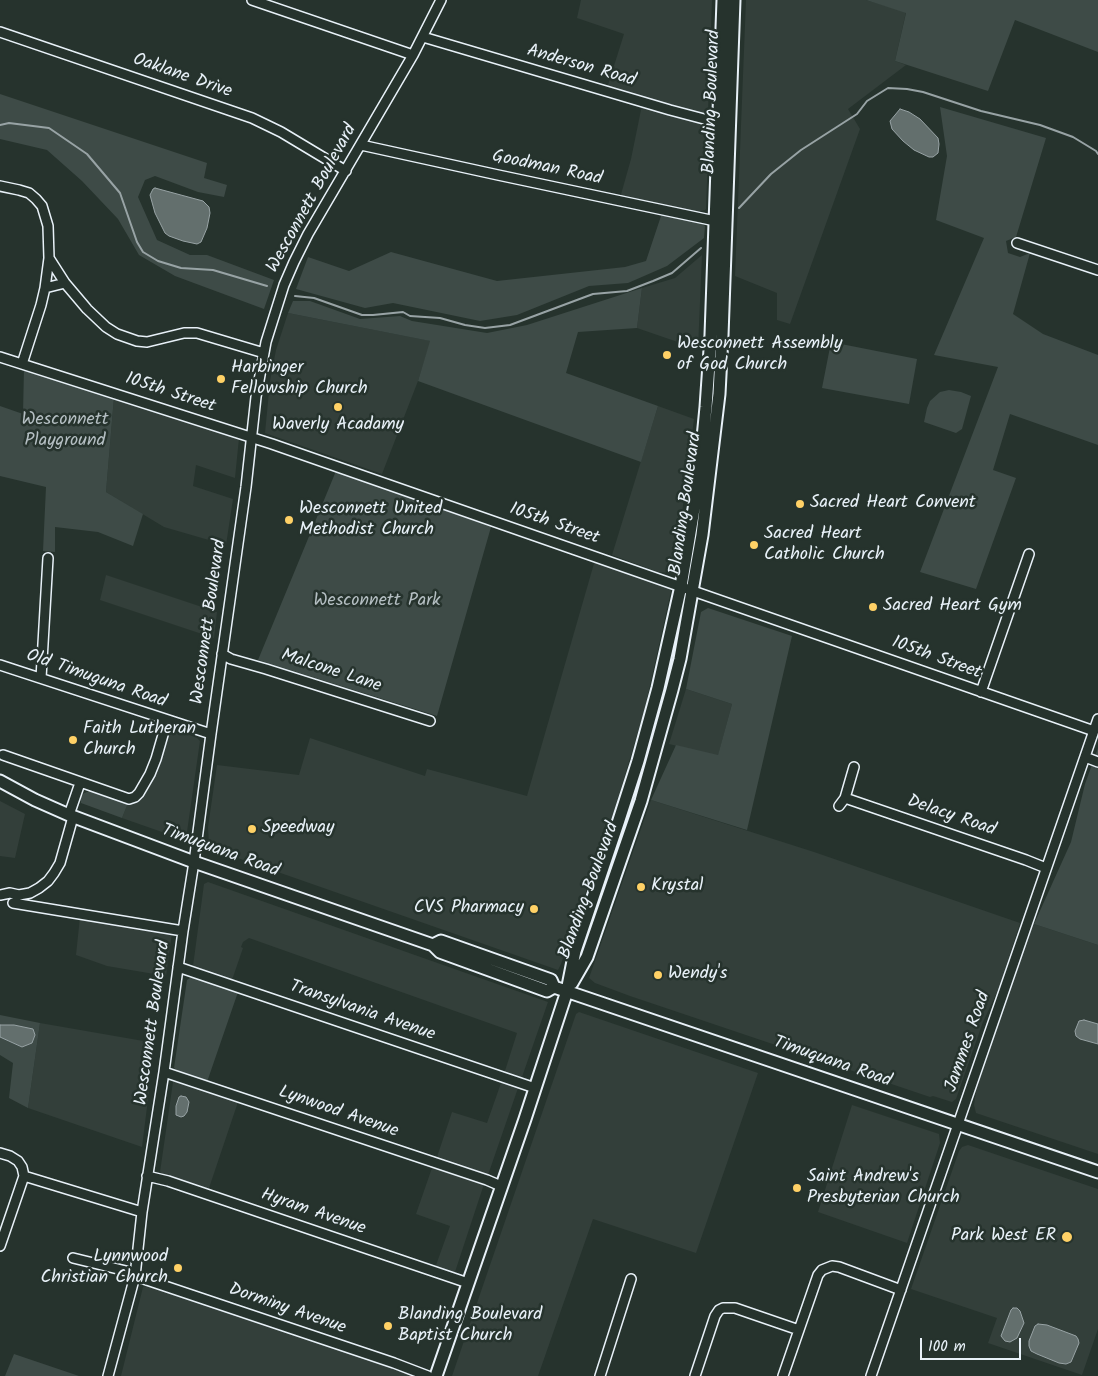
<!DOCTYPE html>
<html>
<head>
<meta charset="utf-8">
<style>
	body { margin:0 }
	#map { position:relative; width:1098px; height:1376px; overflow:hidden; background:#26332d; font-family:Kalam,sans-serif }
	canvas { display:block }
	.scale { position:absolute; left:920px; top:1338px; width:101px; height:22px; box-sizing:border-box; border:2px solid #e8f1f8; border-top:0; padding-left:6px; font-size:15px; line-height:18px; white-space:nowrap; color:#e8f1f8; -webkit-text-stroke:4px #26332d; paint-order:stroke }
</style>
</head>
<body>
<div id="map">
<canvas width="1098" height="1376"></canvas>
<div class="scale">100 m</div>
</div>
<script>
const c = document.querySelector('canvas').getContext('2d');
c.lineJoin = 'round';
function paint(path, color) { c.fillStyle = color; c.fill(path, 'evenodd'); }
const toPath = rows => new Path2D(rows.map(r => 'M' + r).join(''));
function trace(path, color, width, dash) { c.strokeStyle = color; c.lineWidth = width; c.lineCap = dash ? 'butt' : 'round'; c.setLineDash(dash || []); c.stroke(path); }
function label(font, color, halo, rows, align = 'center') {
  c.font = font + ' Kalam,sans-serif'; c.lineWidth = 5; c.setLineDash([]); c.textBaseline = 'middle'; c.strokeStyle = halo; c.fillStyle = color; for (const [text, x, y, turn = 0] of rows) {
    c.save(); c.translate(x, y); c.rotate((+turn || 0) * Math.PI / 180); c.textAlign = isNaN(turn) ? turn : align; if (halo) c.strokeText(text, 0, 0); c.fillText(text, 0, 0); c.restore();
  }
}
paint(toPath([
	[581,0,712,0,708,112,693,114,607,88,624,34,577,18],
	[746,0,866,0,906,12,895,61,906,65,848,109,860,129,790,324,777,320,777,293,735,276],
	[642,105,693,120,709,128,706,209,705,210,691,213,620,198,631,159],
	[702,255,698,349,637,328,642,288,675,278],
	[288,313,431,341,418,381,382,474,265,433,270,381,276,350],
	[114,397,239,438,235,478,196,465,193,486,233,499,226,545,164,527,106,492],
	[658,406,694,419,675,568,672,573,658,572,612,555],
	[595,560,656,581,668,587,671,591,645,708,617,802,561,964,558,970,212,849,209,845,208,827,217,765,299,775,310,738,425,776,427,769,527,796],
	[106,575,217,612,214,638,100,600],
	[686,689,732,704,718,756,669,744],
	[172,728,197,738,200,741,187,832,183,837,179,838,122,818,128,803,139,800,152,780,168,730],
	[651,800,814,852,1020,923,999,988,983,1022,956,1099,952,1102,933,1096,930,1097,630,996,595,983,589,978],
	[0,801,25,814,15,858,0,856],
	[208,882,548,1002,522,1077,518,1078,504,1074,517,1033,249,938,243,942,241,947,243,948,232,980,193,966,204,884],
	[80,917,172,933,166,976,107,966,76,955],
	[1031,923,1098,945,1098,1154,976,1113,974,1105,976,1091],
	[579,1012,758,1073,696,1253,593,1219,538,1376,452,1376,576,1014],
	[40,1023,155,1043,142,1147,28,1108],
	[178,1080,239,1099,208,1191,166,1176,160,1172,173,1082],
	[502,1080,518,1088,488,1175,436,1160,452,1112,487,1123],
	[852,1105,939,1134,940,1143,907,1243,818,1212],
	[968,1145,1098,1189,1098,1329,1082,1375,988,1343,997,1318,911,1289,959,1151,962,1147],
	[433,1165,478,1181,484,1184,455,1272,448,1272,435,1268,450,1226,416,1214],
	[148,1285,410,1372,415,1376,121,1376,143,1287]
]), '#333f3a');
paint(toPath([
	[866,0,1098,0,1098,52,1015,20,988,91,895,61,906,13],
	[0,94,207,163,204,178,227,185,224,197,198,192,155,176,145,180,138,197,157,240,190,255,207,255,274,280,264,309,175,276,139,255,118,219,82,181,47,150,0,139],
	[940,107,1046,138,1016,237,1006,241,1008,253,1020,257,1030,253,1013,314,1043,334,1098,355,1098,445,1010,414,993,470,1016,478,976,589,920,572,998,367,934,355,984,238,936,220,947,156],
	[662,213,699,222,705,226,704,238,667,266,628,283,589,286,517,315,480,321,393,303,365,308,296,289,308,257,349,271,391,252,497,281,625,267,646,261],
	[642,288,637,328,578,332,566,373,658,406,641,462,418,381,430,341,288,313,293,301,310,301,360,319,400,316,412,321,487,333,527,325],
	[831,342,917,359,909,404,822,388],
	[24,368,114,397,106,492,143,514,133,546,98,532,55,527,55,552,43,551,46,487,0,476,0,406,23,414],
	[949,390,961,392,971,396,962,429,956,433,924,422,927,408,930,401,940,392],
	[336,471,491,527,437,716,258,660],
	[708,608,792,636,747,830,651,800,676,745,718,755,732,704,686,689,701,612],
	[1098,748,1098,945,1034,924,1071,842,1085,784],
	[90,791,128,803,122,818,81,803,81,797,84,793],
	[196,977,238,992,207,1082,181,1073,174,1068,187,980,190,978],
	[0,1015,40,1023,28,1108,9,1098,13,1063,0,1055,0,1037,22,1047,32,1043,35,1035,33,1029,14,1025,0,1025],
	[14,1354,79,1376,5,1376]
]), '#3e4b47');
const water = toPath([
	[900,109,909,112,920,119,938,138,939,144,938,153,933,157,929,157,914,150,903,141,892,129,890,121,900,109],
	[155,188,203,201,209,207,210,213,207,228,201,242,197,244,183,241,169,236,165,233,155,213,150,195,153,189,155,188],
	[1084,1020,1098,1024,1098,1044,1080,1039,1076,1036,1075,1031,1079,1021,1084,1020],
	[0,1025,14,1025,33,1029,35,1035,32,1043,22,1047,0,1037,0,1025],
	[181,1096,186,1097,189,1102,187,1112,184,1116,181,1117,176,1115,176,1106,179,1097,181,1096],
	[1013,1308,1017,1308,1020,1311,1024,1323,1017,1338,1010,1342,1005,1341,1001,1336,1011,1310,1013,1308],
	[1038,1324,1047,1325,1076,1336,1078,1339,1079,1343,1071,1362,1066,1364,1059,1363,1037,1354,1031,1351,1029,1346,1029,1341,1035,1326,1038,1324]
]);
paint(water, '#636f6d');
trace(water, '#98a3a5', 1);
trace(toPath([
	[0,125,9,123,49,128,87,154,120,193,137,242,143,252,158,261,181,268,213,270,267,286],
	[739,208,771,174,801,150,857,114,867,101,888,88,907,89,923,92,981,111,1040,125,1073,137,1096,151,1098,154],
	[295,296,314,298,362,315,373,315,403,312,410,316,440,318,465,325,485,328,510,325,593,294,627,291,653,281,672,273,701,248]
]), '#98a3a5', 2);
const minor = toPath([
	[252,0,413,55],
	[0,32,252,118,281,132,346,171],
	[423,37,670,110,723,124],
	[361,145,498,175,720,222],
	[0,186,19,190,29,193,36,199,42,206,48,226,49,258,65,283,87,309,106,327,117,334,137,341,147,342,184,333,197,333,264,353],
	[1017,243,1098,270],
	[45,288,65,283],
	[0,357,272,444,1094,731],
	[22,364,41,305,45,288,49,258],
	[222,654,231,659,266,669,430,721],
	[0,665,211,734],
	[41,678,48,558],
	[981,692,1029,554],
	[3,755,129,799,135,797,139,793,150,774,156,759,167,721],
	[1085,757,1098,762],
	[845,798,1026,860,1046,868],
	[839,806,845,798,854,767],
	[69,815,80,783],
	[0,895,10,893,19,895,30,893,39,888,48,881,54,873,60,863,73,817],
	[13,903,183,931],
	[178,967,535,1088],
	[164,1072,487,1180,501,1186],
	[0,1153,10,1156,18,1161,22,1167,24,1176],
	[24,1176,142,1212],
	[147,1176,168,1181,468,1283],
	[0,1246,24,1176],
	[73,1258,126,1271,135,1276,394,1363,428,1376],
	[108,1376,135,1276,142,1212,164,1072,183,931,194,862,211,734,246,487,256,397,266,342,284,285,294,262,308,234,413,55,441,0],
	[600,1376,631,1279],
	[695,1376,715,1316,719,1310,723,1308,735,1308,799,1330],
	[783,1376,818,1275,822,1270,832,1266,839,1267,901,1290],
	[871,1376,1098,719]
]);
const major = toPath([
	[0,781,35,800,69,815,194,862,433,945,440,952,547,991,554,987,1098,1172],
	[433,945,441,941,551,980,554,987],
	[572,983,587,957,641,801,672,690,680,659,702,535,719,394,722,336,734,0],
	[436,1376,525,1119,567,991,575,951,619,820,638,761,658,688,681,586,696,497,702,448,706,407,711,335,723,0]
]);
trace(minor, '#e8f1f8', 12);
trace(major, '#e8f1f8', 15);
trace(minor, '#26332d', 9);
trace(major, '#26332d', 11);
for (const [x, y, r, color] of [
	[667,355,5,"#ffd166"],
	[221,379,5,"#ffd166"],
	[338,407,5,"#ffd166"],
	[800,504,5,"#ffd166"],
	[289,520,5,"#ffd166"],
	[754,545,5,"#ffd166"],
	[873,607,5,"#ffd166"],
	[73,740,5,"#ffd166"],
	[252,829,5,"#ffd166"],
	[641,887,5,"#ffd166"],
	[534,909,5,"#ffd166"],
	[658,975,5,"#ffd166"],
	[797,1188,5,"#ffd166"],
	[1067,1237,6,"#ffd166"],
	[178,1268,5,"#ffd166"],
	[388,1326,5,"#ffd166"]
]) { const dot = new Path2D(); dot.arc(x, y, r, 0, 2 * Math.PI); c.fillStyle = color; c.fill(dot); trace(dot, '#26332d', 2); }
label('18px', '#e8f1f8', '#26332d', [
	["Anderson Road",581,67,16],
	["Oaklane Drive",182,77,19],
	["Blanding Boulevard",713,102,-88],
	["Goodman Road",547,169,12],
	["Wesconnett Boulevard",313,199,-61],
	["105th Street",170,394,18],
	["Blanding Boulevard",687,504,-82],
	["105th Street",554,525,19],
	["Wesconnett Boulevard",210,622,-82],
	["105th Street",936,659,20],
	["Malcone Lane",331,672,18],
	["Old Timuguna Road",96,680,19],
	["Delacy Road",951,817,19],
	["Timuquana Road",220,852,20],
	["Blanding Boulevard",590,891,-70],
	["Transylvania Avenue",362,1012,19],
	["Wesconnett Boulevard",154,1023,-82],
	["Jammes Road",969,1042,-71],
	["Timuquana Road",832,1063,19],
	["Lynwood Avenue",338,1113,19],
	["Hyram Avenue",313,1213,19],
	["Dorminy Avenue",287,1310,19]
]);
label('18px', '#e8f1f8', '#26332d', [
	["Wesconnett Assembly",677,345],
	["of God Church",677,366],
	["Harbinger",231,369],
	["Fellowship Church",231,390],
	["Waverly Acadamy",338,426,"center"],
	["Sacred Heart Convent",810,504],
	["Wesconnett United",299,510],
	["Methodist Church",299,531],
	["Sacred Heart",764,535],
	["Catholic Church",764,556],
	["Sacred Heart Gym",883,607],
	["Faith Lutheran",83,730],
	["Church",83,751],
	["Speedway",262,829],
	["Krystal",651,887],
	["CVS Pharmacy",524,909,"right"],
	["Wendy's",668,975],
	["Saint Andrew's",807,1178],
	["Presbyterian Church",807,1199],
	["Park West ER",1056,1237,"right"],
	["Lynnwood",168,1258,"right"],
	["Christian Church",168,1279,"right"],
	["Blanding Boulevard",398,1316],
	["Baptist Church",398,1337]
], 'left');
label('18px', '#b5bfc3', '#26332d', [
	["Wesconnett",65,421],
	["Playground",65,442],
	["Wesconnett Park",377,602]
]);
</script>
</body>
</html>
